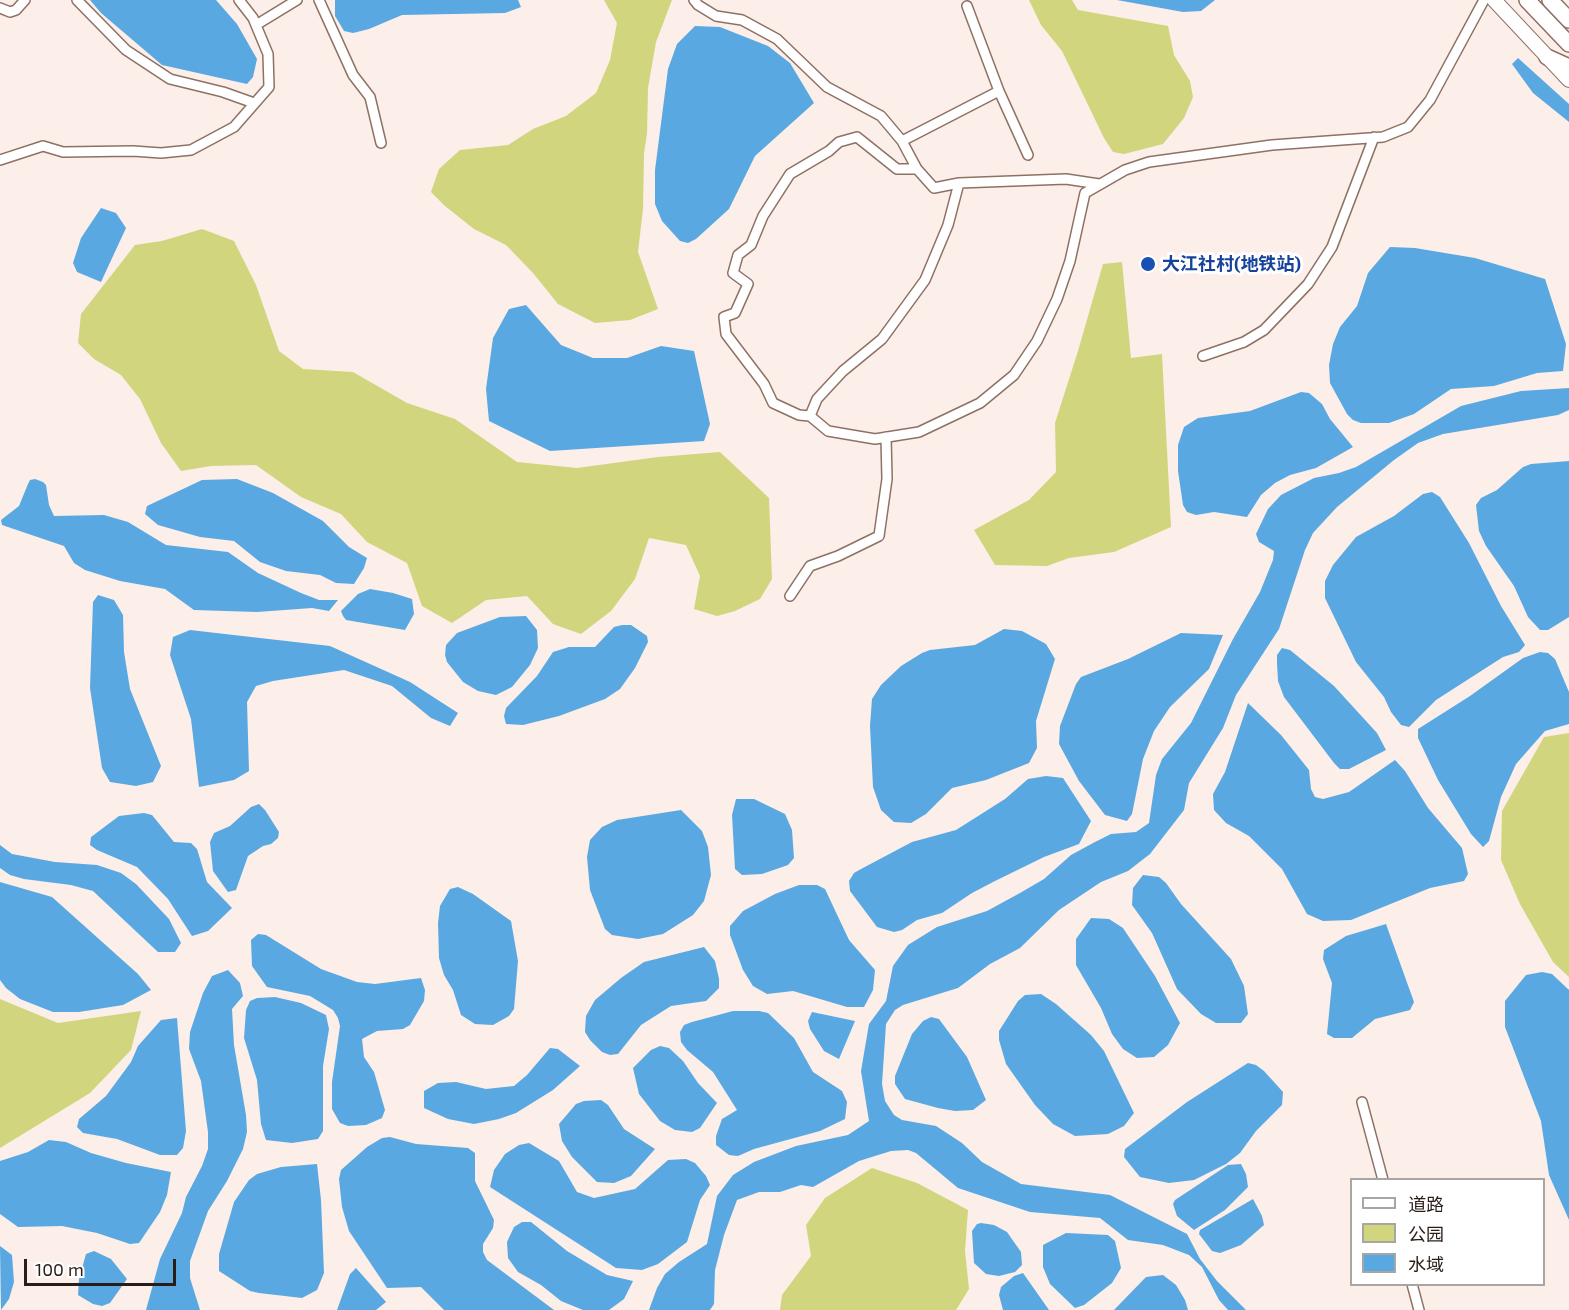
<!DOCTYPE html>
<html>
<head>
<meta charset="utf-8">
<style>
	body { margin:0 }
	#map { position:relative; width:1569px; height:1310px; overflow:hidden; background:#fceee8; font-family:"Exo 2","Noto Sans SC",sans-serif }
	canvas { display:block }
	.legend { position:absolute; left:1350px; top:1178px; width:195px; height:108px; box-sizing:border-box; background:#fff; border:2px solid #a9a5a3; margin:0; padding:8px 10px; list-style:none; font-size:18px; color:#291d18 }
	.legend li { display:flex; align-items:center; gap:12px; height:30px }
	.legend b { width:30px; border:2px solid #a9a5a3 }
	.scale { position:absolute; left:24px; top:1259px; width:152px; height:27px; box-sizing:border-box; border:3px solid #291d18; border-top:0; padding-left:8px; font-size:18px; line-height:21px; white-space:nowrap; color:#291d18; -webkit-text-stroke:4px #fff; paint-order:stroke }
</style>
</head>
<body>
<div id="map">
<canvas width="1569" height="1310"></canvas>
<ul class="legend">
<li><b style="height:8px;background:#fff"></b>道路</li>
<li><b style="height:16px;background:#d1d57e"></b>公园</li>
<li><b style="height:16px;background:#5aa8e1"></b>水域</li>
</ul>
<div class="scale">100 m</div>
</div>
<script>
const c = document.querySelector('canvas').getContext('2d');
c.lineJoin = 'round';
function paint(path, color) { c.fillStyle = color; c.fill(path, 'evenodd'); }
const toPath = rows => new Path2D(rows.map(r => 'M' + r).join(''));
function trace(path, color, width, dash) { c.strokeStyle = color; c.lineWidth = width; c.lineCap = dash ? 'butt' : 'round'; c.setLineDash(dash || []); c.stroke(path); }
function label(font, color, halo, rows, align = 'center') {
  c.font = font + ' "Exo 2","Noto Sans SC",sans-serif'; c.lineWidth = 6; c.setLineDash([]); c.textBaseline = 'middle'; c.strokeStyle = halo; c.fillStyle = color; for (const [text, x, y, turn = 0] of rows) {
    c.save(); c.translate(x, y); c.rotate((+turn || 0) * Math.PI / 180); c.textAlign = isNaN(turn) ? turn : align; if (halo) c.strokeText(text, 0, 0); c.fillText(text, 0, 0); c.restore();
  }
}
paint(toPath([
	[604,0,672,0,656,42,648,88,647,134,644,153,643,209,638,252,658,309,630,320,595,323,558,304,533,273,506,245,474,229,445,206,431,192,439,169,460,150,508,145,533,129,566,116,596,93,610,60,617,23],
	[1029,0,1072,0,1078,10,1168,26,1174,55,1190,81,1193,97,1184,118,1163,144,1124,154,1113,152,1104,138,1062,51,1041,25],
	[202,229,234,241,256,285,279,351,303,369,353,372,407,403,455,419,517,462,577,468,658,457,720,452,769,498,772,579,760,599,735,611,717,616,694,609,700,576,686,545,649,538,635,579,611,611,581,634,553,624,527,596,486,600,452,623,422,606,407,563,367,542,341,514,301,497,256,465,211,466,181,471,161,443,140,399,121,375,94,359,78,343,81,314,135,245,162,241],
	[1122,262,1131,358,1162,354,1171,527,1114,552,1069,558,1047,566,995,565,974,530,1029,500,1056,472,1055,423,1078,351,1103,264],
	[1569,733,1569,977,1553,962,1520,904,1501,860,1502,811,1544,737],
	[0,999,58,1023,141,1011,131,1050,90,1093,0,1148],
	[872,1168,917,1183,968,1210,965,1251,969,1289,956,1310,780,1310,782,1295,811,1256,806,1225,825,1198]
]), '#d1d57e');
paint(toPath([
	[90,0,216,0,237,24,257,59,253,77,247,84,162,65,101,13],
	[335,0,518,0,521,7,505,13,402,15,369,29,353,33,344,31,335,16],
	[1117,0,1215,0,1201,11,1183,12],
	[695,26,720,27,768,46,790,63,814,103,755,156,729,209,696,239,688,243,680,241,662,221,655,204,655,170,668,69,677,44],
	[1518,58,1569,104,1569,122,1533,93,1512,64],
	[101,208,116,213,126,228,101,282,77,272,73,263,81,238],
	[1390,247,1415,248,1475,258,1545,279,1566,344,1563,371,1537,373,1494,386,1451,389,1414,414,1389,423,1361,423,1353,420,1347,414,1330,383,1329,365,1333,344,1340,327,1357,306,1368,273],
	[526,305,561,345,593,358,627,358,661,346,694,351,710,424,704,441,550,451,489,421,486,389,493,338,509,309],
	[1569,388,1569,410,1558,415,1443,434,1418,443,1394,460,1337,507,1313,533,1305,550,1279,629,1236,695,1223,728,1189,783,1184,810,1150,854,1128,871,1101,882,1059,910,1020,948,990,964,958,988,903,1005,895,1010,886,1024,882,1084,885,1101,894,1115,902,1120,936,1126,962,1143,982,1162,1021,1184,1110,1195,1187,1234,1200,1259,1217,1281,1246,1310,1228,1310,1219,1300,1202,1267,1189,1255,1163,1245,1128,1240,1100,1218,1030,1212,958,1188,916,1153,908,1150,891,1151,859,1161,813,1187,801,1185,780,1192,759,1192,737,1200,724,1235,715,1270,714,1304,710,1310,649,1310,657,1288,665,1274,679,1262,707,1244,717,1196,733,1175,754,1162,796,1146,848,1135,869,1121,861,1071,869,1024,886,1001,893,966,908,945,937,927,987,911,1020,893,1044,879,1071,855,1095,842,1111,834,1136,832,1149,823,1156,775,1162,759,1191,723,1233,639,1260,592,1273,560,1274,551,1259,542,1256,534,1268,509,1281,495,1314,478,1339,473,1356,467,1461,406,1521,391],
	[1301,392,1309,393,1322,404,1330,419,1353,447,1316,468,1290,475,1275,483,1261,495,1247,517,1214,512,1196,515,1187,512,1183,505,1178,471,1178,445,1184,427,1198,418,1250,411],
	[1569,461,1569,617,1548,630,1540,630,1528,617,1514,586,1486,546,1479,531,1476,505,1481,498,1497,490,1523,467,1531,464],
	[35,479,43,482,46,485,49,505,54,516,104,515,128,522,166,545,228,552,258,573,301,593,319,600,338,600,329,611,312,608,257,612,194,610,165,589,120,581,85,570,74,563,64,546,2,525,1,520,19,506,28,484,30,480],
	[237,479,273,493,323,521,349,547,367,558,364,568,354,584,336,583,320,575,286,571,260,562,234,541,200,537,158,525,145,514,147,506,202,480],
	[1432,492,1440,497,1469,543,1501,606,1525,645,1519,652,1503,657,1436,700,1409,727,1401,725,1391,712,1384,697,1356,662,1325,598,1325,581,1333,565,1356,537,1394,516,1423,494],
	[370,589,393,593,412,599,414,614,405,630,346,620,343,616,341,611,358,594],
	[98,595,114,600,123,615,124,652,130,689,161,766,153,782,136,786,110,782,102,768,90,688,93,602],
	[526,616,537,630,538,648,530,665,512,687,496,695,478,691,463,682,447,662,445,655,446,645,457,633,500,617],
	[622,625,631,625,647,636,648,642,635,668,620,689,605,699,559,716,523,725,506,724,504,716,506,708,537,676,553,652,569,647,595,647,614,627],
	[1004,629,1022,631,1046,644,1055,659,1036,721,1037,748,1029,763,986,780,952,788,926,814,911,823,894,822,881,810,873,787,870,726,872,699,881,685,901,666,922,653,930,650,975,645],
	[190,630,330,646,410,682,458,713,450,726,431,718,392,686,344,670,273,681,256,686,247,702,249,771,234,780,199,787,191,719,170,655,173,637],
	[1181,633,1223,635,1209,669,1170,707,1154,731,1143,759,1132,814,1127,821,1105,815,1079,781,1059,744,1060,726,1076,684,1081,677,1128,659],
	[1282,648,1290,650,1334,686,1377,733,1386,750,1349,769,1340,769,1334,763,1284,697,1278,681,1277,663,1277,655],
	[1540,652,1548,653,1555,659,1569,692,1569,724,1545,731,1516,764,1501,797,1489,841,1483,847,1471,834,1438,780,1418,738,1418,729,1470,696,1523,658],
	[1248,703,1281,735,1309,770,1311,789,1315,797,1323,799,1349,792,1395,760,1405,771,1428,808,1462,848,1468,874,1464,881,1430,888,1351,920,1323,921,1307,914,1282,869,1249,836,1226,823,1214,810,1213,794,1225,772],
	[1046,776,1063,778,1091,821,1079,844,1044,857,995,881,972,893,942,913,917,920,902,930,894,932,877,927,850,891,849,881,854,873,861,869,912,842,956,830,1005,799,1028,779],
	[736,799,754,799,785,814,792,830,794,858,788,865,762,874,742,875,735,869,732,815],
	[259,804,265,810,279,832,278,838,271,844,263,846,248,856,236,890,228,892,213,871,210,842,214,833,230,826,251,807],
	[681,810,702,831,708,847,711,875,704,901,693,915,663,934,638,939,612,935,605,929,590,890,587,857,590,840,602,827,617,820],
	[144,813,152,815,174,842,191,843,197,849,207,882,232,908,208,931,192,936,168,899,137,867,97,850,90,845,91,837,119,816],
	[0,845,12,854,55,862,97,865,121,873,136,884,169,919,181,943,175,952,158,952,93,891,71,885,24,879,10,875,0,868],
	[1143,875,1159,877,1166,883,1181,904,1231,959,1244,986,1248,1014,1241,1023,1216,1023,1201,1014,1177,989,1152,933,1132,905,1133,888],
	[0,882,52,897,138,974,151,990,123,1005,79,1012,53,1012,20,999,6,988,0,980],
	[799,885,817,885,825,889,849,940,875,970,873,990,864,1007,847,1007,793,991,767,994,753,986,743,970,730,935,730,926,743,911,775,894],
	[458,887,473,894,511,921,518,961,514,1009,509,1016,493,1025,475,1024,461,1015,453,990,444,975,439,958,438,923,440,906,450,889],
	[1091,918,1109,919,1123,928,1155,976,1180,1023,1168,1045,1154,1057,1137,1058,1123,1049,1112,1034,1101,1008,1076,965,1076,939],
	[1386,924,1414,1002,1410,1010,1375,1019,1352,1038,1334,1038,1327,1034,1332,983,1323,959,1324,950,1346,936],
	[258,934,266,935,321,969,357,982,375,984,421,978,425,990,424,1001,410,1025,403,1029,377,1031,362,1039,364,1057,374,1072,385,1110,382,1118,366,1125,348,1126,340,1123,332,1109,332,1082,340,1026,338,1018,333,1010,310,996,267,987,252,966,251,940],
	[704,947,715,961,719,979,719,988,706,1001,671,1006,641,1025,618,1054,610,1055,602,1052,590,1040,585,1032,586,1016,595,1000,621,978,644,962],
	[228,970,240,983,243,996,232,1009,234,1045,246,1115,247,1132,243,1149,227,1181,208,1211,190,1261,190,1278,200,1310,146,1310,160,1259,182,1213,186,1197,202,1166,208,1149,208,1132,201,1081,189,1049,190,1032,203,993,212,976],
	[1542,972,1552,974,1569,990,1569,1220,1549,1175,1541,1121,1505,1027,1505,1001,1526,975],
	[1041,994,1056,1004,1091,1035,1104,1051,1134,1113,1124,1126,1108,1134,1075,1136,1053,1124,1035,1105,1006,1064,999,1040,999,1031,1018,1001,1025,995],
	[275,997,301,1003,326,1015,329,1029,323,1066,323,1131,318,1139,292,1143,266,1140,261,1124,257,1080,244,1038,246,1010,250,1001,257,998],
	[733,1011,759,1011,768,1013,794,1038,813,1072,842,1091,847,1102,845,1119,820,1131,754,1149,738,1156,729,1155,716,1145,716,1136,722,1119,737,1110,713,1072,687,1050,681,1042,680,1032,684,1025,692,1022],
	[812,1012,855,1021,839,1059,824,1051,810,1029,808,1021],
	[931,1017,939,1019,967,1057,986,1100,973,1110,955,1111,938,1108,905,1099,895,1084,895,1076,912,1034,923,1021],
	[177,1018,186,1131,183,1148,177,1155,160,1155,117,1139,83,1133,77,1127,79,1119,106,1096,131,1062,138,1046,161,1020],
	[660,1046,669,1048,683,1061,698,1083,717,1103,700,1128,692,1132,675,1130,660,1121,639,1094,633,1068,651,1050],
	[550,1048,558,1049,580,1066,553,1090,516,1113,499,1119,474,1124,448,1119,424,1108,424,1091,438,1083,456,1082,486,1089,514,1086,527,1075],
	[1248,1063,1256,1065,1264,1071,1283,1092,1282,1105,1256,1131,1240,1153,1226,1164,1194,1180,1169,1183,1140,1177,1124,1157,1125,1149,1187,1102],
	[601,1100,608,1105,624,1129,655,1149,631,1176,614,1183,597,1182,572,1157,562,1141,559,1124,576,1104,584,1101],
	[390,1137,416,1144,468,1148,475,1153,475,1181,494,1220,493,1228,483,1244,483,1252,487,1260,554,1310,444,1310,421,1287,387,1288,349,1231,342,1207,339,1179,341,1170,367,1147,382,1138],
	[49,1140,66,1142,91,1153,126,1163,171,1172,167,1195,160,1212,139,1243,130,1244,97,1233,62,1226,18,1227,0,1214,0,1161,28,1152],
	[529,1143,559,1161,577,1192,594,1198,635,1189,668,1160,686,1159,695,1163,706,1176,710,1185,700,1200,687,1242,658,1264,642,1270,616,1268,490,1187,494,1170,505,1154,519,1145],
	[317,1164,321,1200,324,1273,317,1290,302,1298,259,1293,250,1291,219,1271,219,1254,234,1202,249,1180,257,1174,281,1167],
	[1241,1164,1246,1174,1248,1187,1225,1210,1194,1230,1177,1216,1173,1204,1175,1200,1228,1165],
	[1253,1199,1262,1216,1264,1225,1241,1245,1220,1253,1212,1251,1199,1234,1200,1230],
	[522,1222,531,1222,567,1251,607,1275,633,1281,624,1299,609,1310,583,1310,561,1301,541,1285,518,1272,508,1258,507,1242,514,1227],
	[981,1223,994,1225,1007,1232,1021,1252,1022,1265,1015,1272,999,1276,986,1274,974,1263,972,1231,977,1224],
	[1066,1233,1108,1235,1115,1241,1121,1268,1112,1283,1084,1305,1075,1308,1050,1284,1043,1267,1043,1245],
	[0,1246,12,1255,14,1282,9,1299,1,1310],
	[94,1251,111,1259,127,1279,110,1303,102,1306,93,1304,78,1295,79,1279,86,1254],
	[356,1268,386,1302,376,1310,337,1310,350,1274],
	[1023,1273,1049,1310,1003,1310,999,1295,1001,1287,1014,1276],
	[1163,1275,1176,1285,1185,1300,1188,1310,1114,1310,1146,1277]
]), '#5aa8e1');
const street = toPath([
	[77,0,126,50,170,79,223,92,254,103],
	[319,0,353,75,370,97,381,143],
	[694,0,698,5,716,16,742,20,777,39,827,87,881,116,902,141,917,169,934,188,959,183],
	[967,6,999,91,1028,155],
	[0,8,10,12,16,10,25,0],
	[256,25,297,0],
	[902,141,999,91],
	[0,160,43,146,63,152,133,151,161,153,191,150,234,127,269,87,268,54,253,18,239,0],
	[1099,184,1066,179,959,183,948,225,925,280,882,339,843,371,817,399,810,416,828,431,875,439,919,432,980,403,1014,375,1037,341,1057,299,1070,261,1085,193,1125,170,1149,162,1272,145,1383,137,1408,127,1430,100,1484,0],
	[1203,356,1244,342,1264,330,1308,284,1332,247,1374,137],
	[810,416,799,415,773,403,764,384,726,334,724,317,735,313,748,284,733,273,738,255,751,245,763,216,790,174,829,151,839,142,857,137,897,169,917,169],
	[790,596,810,566,838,556,879,536,887,479,886,437],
	[1362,1102,1383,1180],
	[1412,1284,1419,1310]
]);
const secondary = toPath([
	[1494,0,1569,80]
]);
const primary = toPath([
	[1527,0,1569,44],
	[1550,0,1569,20],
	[1547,57,1569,67]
]);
trace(street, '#8e7164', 12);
trace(secondary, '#8e7164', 16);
trace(primary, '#8e7164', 18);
trace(street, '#fff', 9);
trace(secondary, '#fff', 14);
trace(primary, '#fff', 15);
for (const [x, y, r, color] of [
	[1148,264,8,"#1a4fb4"]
]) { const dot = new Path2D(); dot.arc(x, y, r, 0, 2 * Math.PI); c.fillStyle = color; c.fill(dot); trace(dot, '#fff', 2); }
label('bold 18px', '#164399', '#fff', [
	["大江社村(地铁站)",1162,264]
], 'left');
</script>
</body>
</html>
